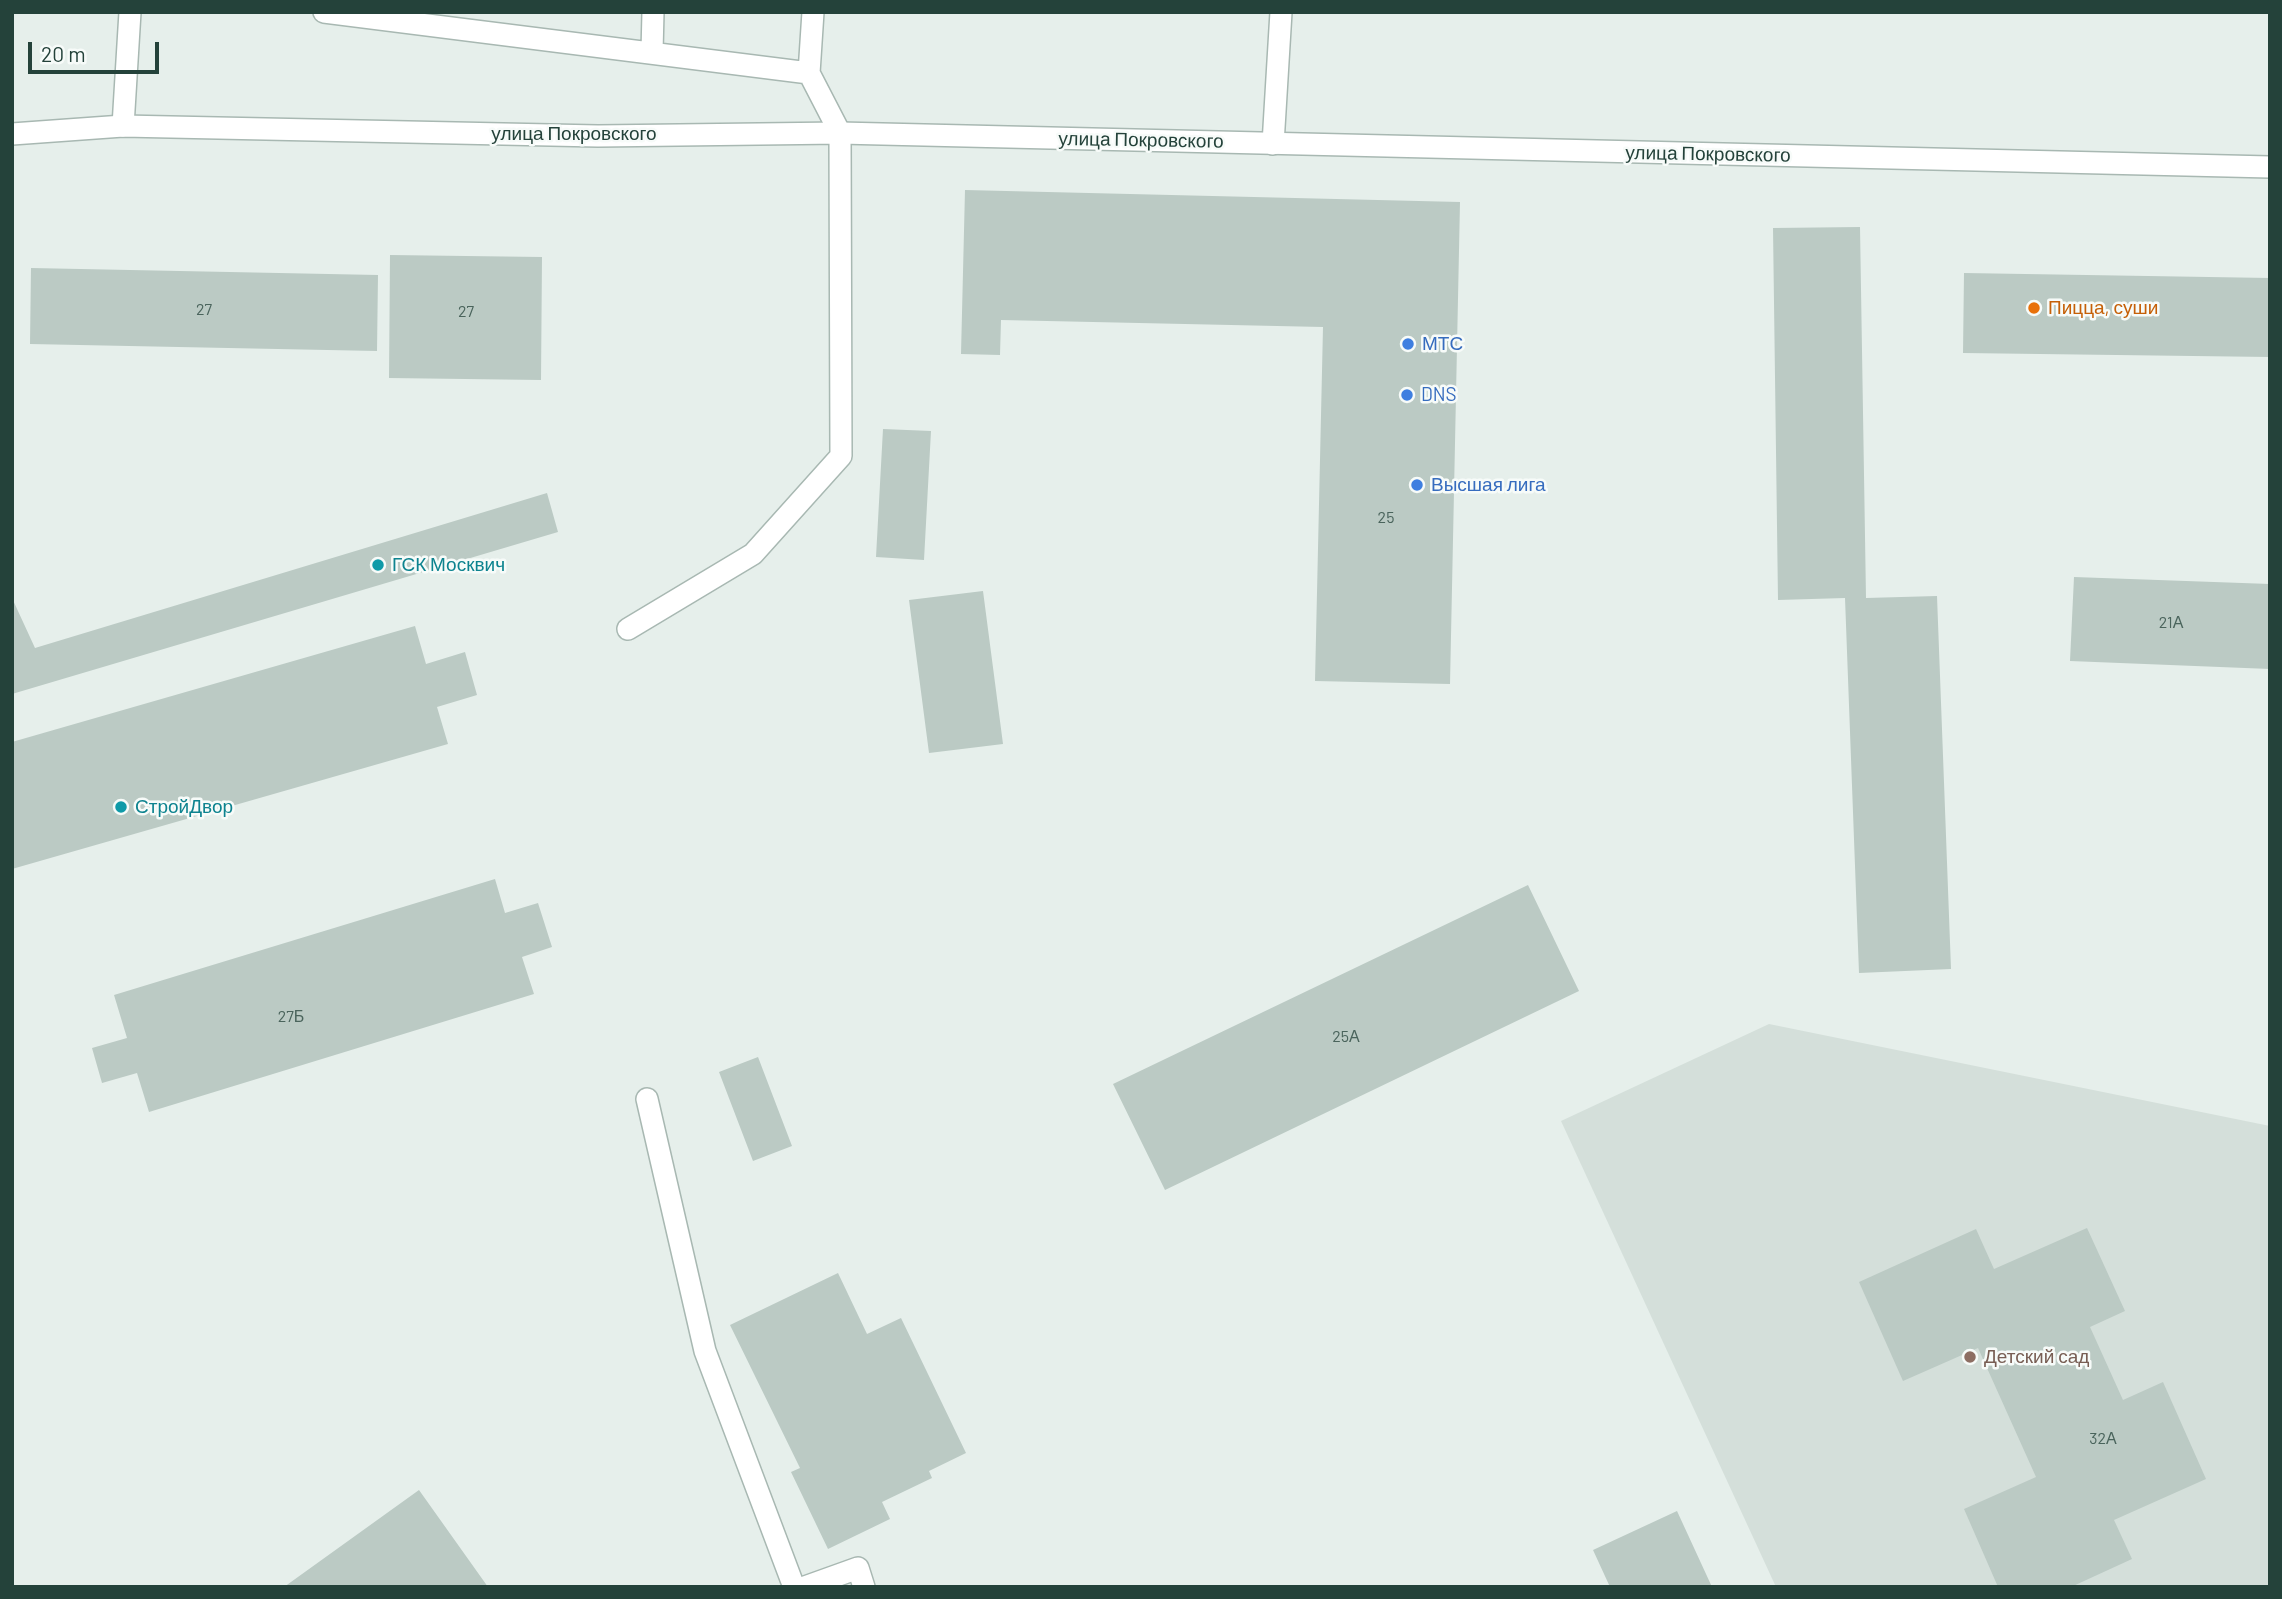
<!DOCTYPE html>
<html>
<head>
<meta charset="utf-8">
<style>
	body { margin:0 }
	#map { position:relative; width:2282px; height:1599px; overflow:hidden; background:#e6efeb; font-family:Barlow,sans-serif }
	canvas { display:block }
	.frame { position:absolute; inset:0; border:14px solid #24423a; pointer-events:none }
	.scale { position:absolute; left:28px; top:42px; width:131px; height:32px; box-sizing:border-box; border:4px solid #24423a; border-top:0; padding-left:9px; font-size:21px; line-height:24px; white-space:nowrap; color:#24423a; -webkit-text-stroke:5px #f7fbf9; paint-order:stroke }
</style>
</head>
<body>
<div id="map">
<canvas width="2282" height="1599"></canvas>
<div class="frame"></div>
<div class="scale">20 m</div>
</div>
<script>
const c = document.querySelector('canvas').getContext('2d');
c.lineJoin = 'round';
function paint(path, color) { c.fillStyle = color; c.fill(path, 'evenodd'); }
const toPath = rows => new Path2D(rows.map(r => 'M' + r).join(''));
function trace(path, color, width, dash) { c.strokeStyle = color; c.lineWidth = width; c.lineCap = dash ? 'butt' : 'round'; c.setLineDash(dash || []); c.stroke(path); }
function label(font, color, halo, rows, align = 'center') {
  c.font = font + ' Barlow,sans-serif'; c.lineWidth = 5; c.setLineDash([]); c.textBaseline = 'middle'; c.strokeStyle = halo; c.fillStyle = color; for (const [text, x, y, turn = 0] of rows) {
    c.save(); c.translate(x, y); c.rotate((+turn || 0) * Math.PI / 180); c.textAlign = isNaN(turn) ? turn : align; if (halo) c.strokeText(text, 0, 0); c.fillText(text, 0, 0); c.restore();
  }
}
paint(toPath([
	[1769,1024,2270,1126,2270,1587,1776,1587,1561,1121]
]), '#d4dfda');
paint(toPath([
	[965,190,1460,202,1450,684,1315,681,1323,327,1001,320,1000,355,961,354],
	[1860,227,1866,598,1937,596,1951,969,1859,973,1845,598,1778,600,1773,228],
	[390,255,542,257,541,380,389,378],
	[31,268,378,275,377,351,30,344],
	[1964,273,2270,278,2270,357,1963,353],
	[883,429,931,431,924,560,876,557],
	[547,493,558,532,12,694,12,598,35,648],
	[2074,577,2270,584,2270,669,2070,661],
	[983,591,1003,744,929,753,909,600],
	[415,626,426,664,465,652,477,695,437,707,448,744,12,869,12,742],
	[495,879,505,913,538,903,552,947,522,957,534,994,149,1112,137,1073,102,1083,92,1048,127,1038,114,995],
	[1528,885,1579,991,1165,1190,1113,1084],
	[758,1057,792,1146,753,1161,719,1072],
	[2087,1228,2125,1311,2090,1327,2123,1400,2163,1382,2206,1479,2114,1520,2132,1559,2071,1587,1998,1587,1964,1509,2036,1477,1978,1348,1903,1381,1859,1282,1976,1229,1994,1269],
	[838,1273,867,1334,901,1318,966,1453,929,1471,932,1478,882,1502,890,1519,828,1549,791,1472,800,1468,730,1325],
	[419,1490,488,1587,284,1587],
	[1677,1511,1712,1587,1610,1587,1593,1550]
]), '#bbcac4');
const lane = toPath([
	[324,12,809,73,840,133,841,456,753,554,628,629],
	[652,52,653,12],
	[809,73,813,12],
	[123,126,130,12],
	[1273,144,1281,12],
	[647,1099,705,1351,794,1587],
	[805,1587,858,1568,864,1587]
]);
const street = toPath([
	[12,134,123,126,598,136,840,133,2270,167]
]);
trace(lane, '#a8b8b2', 24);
trace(street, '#a8b8b2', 24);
trace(lane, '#fff', 21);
trace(street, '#fff', 21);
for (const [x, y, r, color] of [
	[2034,308,7,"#e8710a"],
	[1408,344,7,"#3f7fe0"],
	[1407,395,7,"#3f7fe0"],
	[1417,485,7,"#3f7fe0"],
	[378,565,7,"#0f9aa8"],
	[121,807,7,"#0f9aa8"],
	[1970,1357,7,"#8d6e63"]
]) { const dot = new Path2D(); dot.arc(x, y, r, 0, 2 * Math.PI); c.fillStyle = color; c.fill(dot); trace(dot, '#f7fbf9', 2.5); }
label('16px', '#4a645c', null, [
	["27",204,310],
	["27",466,312],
	["25",1386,518],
	["21А",2171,623],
	["27Б",291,1017],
	["25А",1346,1037],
	["32А",2103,1439]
]);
label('19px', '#24423a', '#f7fbf9', [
	["улица Покровского",574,134],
	["улица Покровского",1141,140,1],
	["улица Покровского",1708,154,1]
]);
label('19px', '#c56008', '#f7fbf9', [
	["Пицца, суши",2048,308]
], 'left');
label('19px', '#366cbe', '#f7fbf9', [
	["МТС",1422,344],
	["DNS",1421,395],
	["Высшая лига",1431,485]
], 'left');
label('19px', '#0d838f', '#f7fbf9', [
	["ГСК Москвич",392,565],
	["СтройДвор",135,807]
], 'left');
label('19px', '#785e54', '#f7fbf9', [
	["Детский сад",1984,1357]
], 'left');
</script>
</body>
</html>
